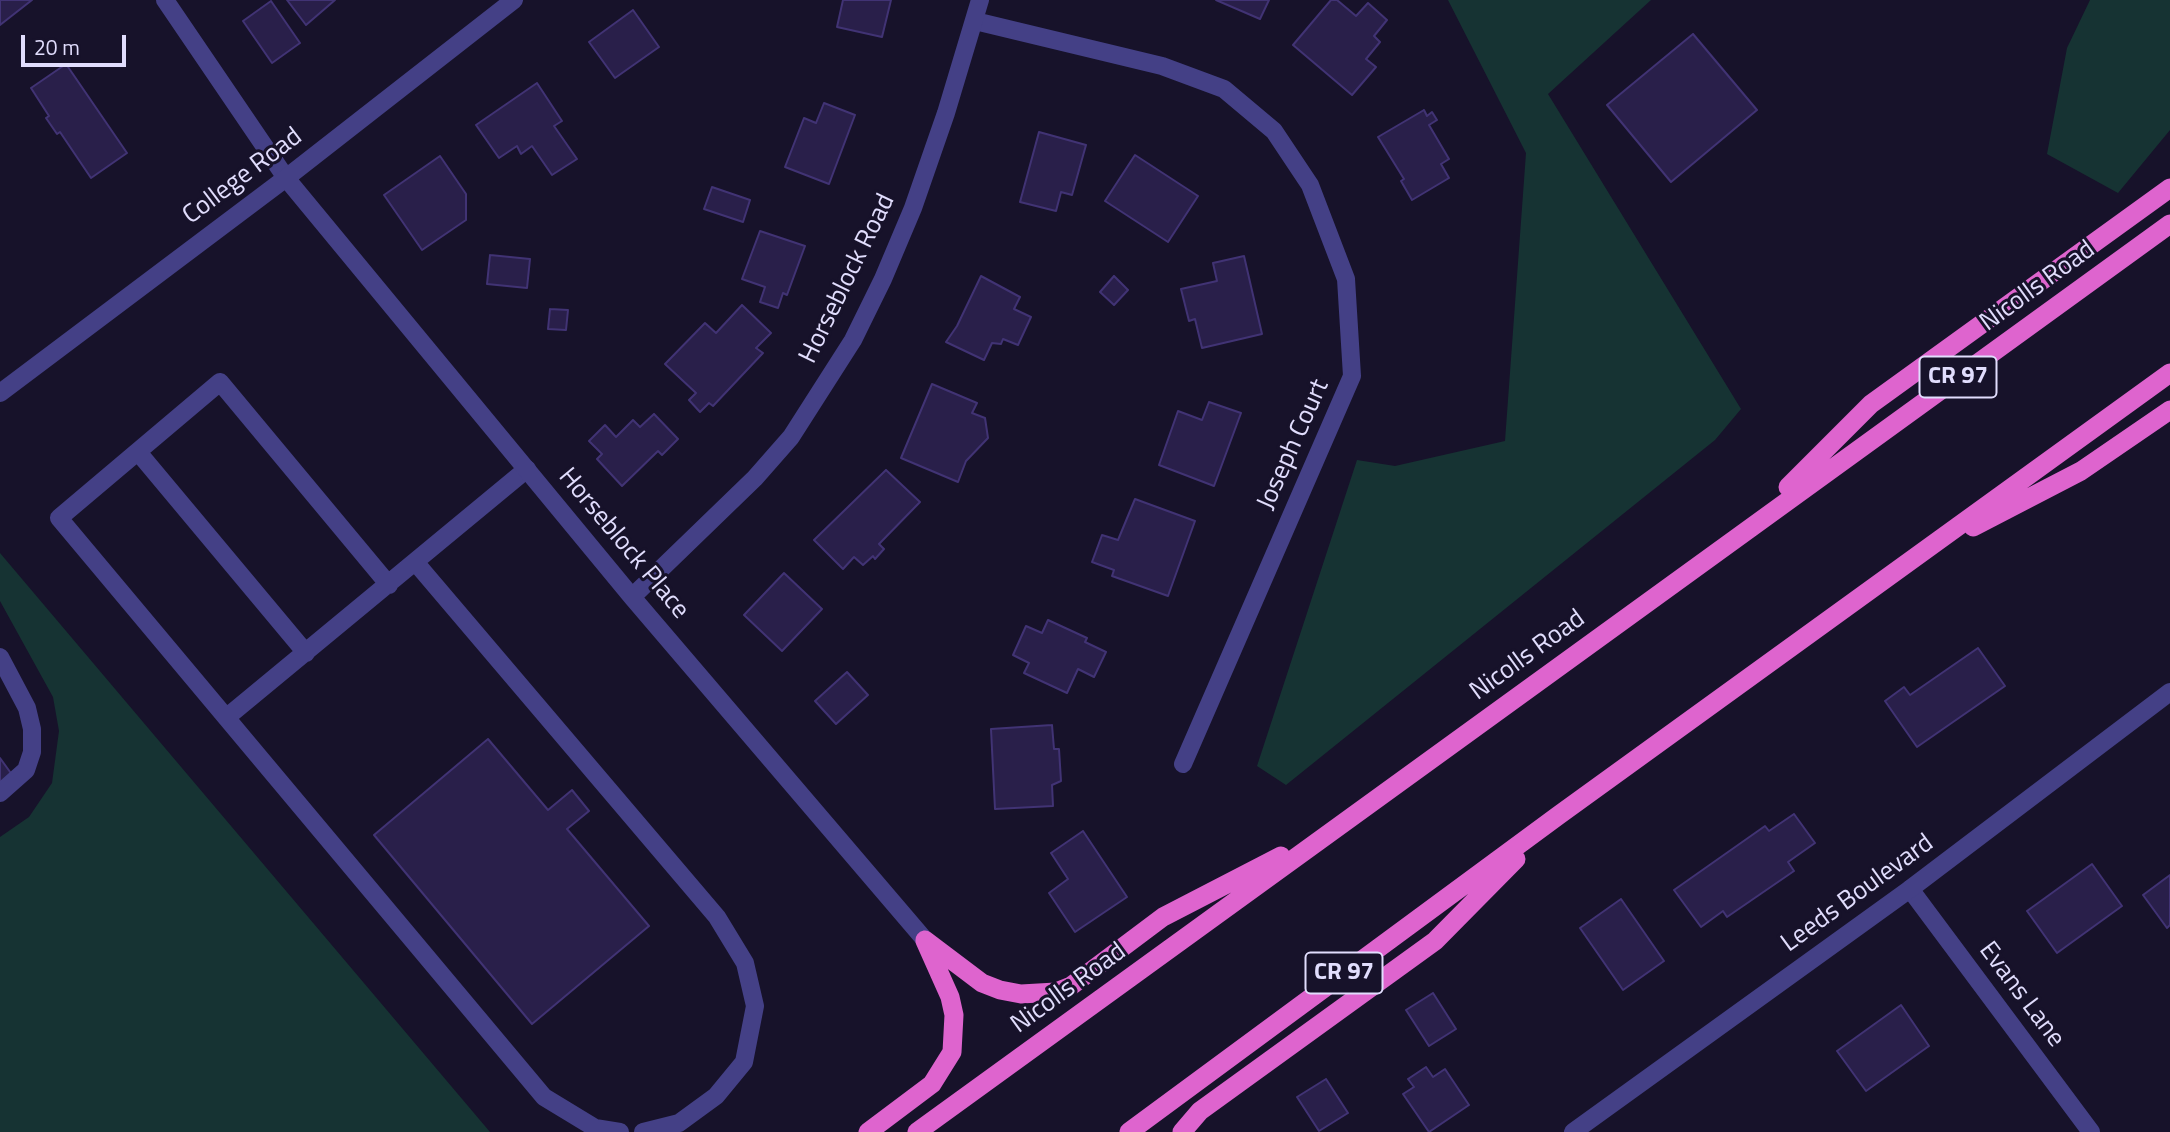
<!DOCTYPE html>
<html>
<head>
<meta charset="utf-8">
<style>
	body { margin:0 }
	#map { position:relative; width:2170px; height:1132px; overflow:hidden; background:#17122a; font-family:"Titillium Web",sans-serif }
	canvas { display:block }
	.scale { position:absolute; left:21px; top:35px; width:105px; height:32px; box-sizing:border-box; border:4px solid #e1ddfd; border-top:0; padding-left:9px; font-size:21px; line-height:24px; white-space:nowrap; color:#e1ddfd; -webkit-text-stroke:5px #17122a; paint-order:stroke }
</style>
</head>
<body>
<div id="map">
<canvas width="2170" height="1132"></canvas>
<div class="scale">20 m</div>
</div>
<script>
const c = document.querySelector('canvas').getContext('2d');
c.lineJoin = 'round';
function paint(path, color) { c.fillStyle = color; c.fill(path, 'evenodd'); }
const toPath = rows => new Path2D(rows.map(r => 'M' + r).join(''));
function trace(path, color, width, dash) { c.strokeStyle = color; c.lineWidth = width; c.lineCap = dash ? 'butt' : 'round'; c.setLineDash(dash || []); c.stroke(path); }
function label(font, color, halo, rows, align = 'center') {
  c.font = font + ' "Titillium Web",sans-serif'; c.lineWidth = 6; c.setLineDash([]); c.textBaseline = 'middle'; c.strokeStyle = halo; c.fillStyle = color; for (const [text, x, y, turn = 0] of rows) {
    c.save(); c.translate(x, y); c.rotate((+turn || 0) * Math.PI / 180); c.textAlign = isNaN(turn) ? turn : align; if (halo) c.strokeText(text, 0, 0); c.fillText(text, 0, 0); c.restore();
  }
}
paint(toPath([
	[1448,0,1651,0,1548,94,1741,409,1715,440,1286,785,1257,766,1357,460,1395,466,1505,441,1526,153],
	[2090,0,2170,0,2170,130,2118,193,2047,154,2067,48],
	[0,553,490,1132,0,1132,0,837,29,817,52,783,59,731,53,697,0,601]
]), '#163333');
const building = toPath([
	[0,0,32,0,0,25,0,0],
	[287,0,335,0,306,25,287,0],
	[843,0,891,0,882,37,837,27,843,0],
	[1216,0,1269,0,1260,19,1216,0],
	[1331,0,1337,0,1356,16,1368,3,1387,20,1374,36,1380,42,1366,59,1376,67,1352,95,1293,45,1331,0],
	[271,1,300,43,272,63,243,21,271,1],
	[633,10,659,47,615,78,589,42,633,10],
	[1693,34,1757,110,1671,182,1607,105,1693,34],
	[66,64,127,153,91,178,60,132,57,134,46,118,49,116,31,88,66,64],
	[537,83,562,121,554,126,577,159,552,175,532,146,521,154,517,146,499,158,476,125,537,83],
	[824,103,855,115,829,184,785,167,804,118,816,123,824,103],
	[1424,110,1427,116,1432,112,1437,120,1429,125,1449,159,1441,164,1449,178,1412,200,1401,181,1404,179,1378,137,1424,110],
	[1039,132,1086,145,1072,195,1061,192,1056,211,1020,202,1039,132],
	[1135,155,1198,196,1168,242,1105,201,1135,155],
	[440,156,466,194,466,220,422,250,384,195,440,156],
	[712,187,750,200,743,222,704,209,712,187],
	[760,231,805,246,787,295,783,293,778,308,760,302,765,287,742,279,760,231],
	[490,255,530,259,527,288,487,284,490,255],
	[1244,256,1262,334,1202,348,1195,319,1189,321,1181,289,1217,281,1213,263,1244,256],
	[981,276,1020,297,1014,309,1031,317,1018,345,1003,339,1001,344,992,343,984,360,946,342,957,326,981,276],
	[1114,276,1128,290,1114,305,1100,292,1114,276],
	[742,305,771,333,756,348,763,353,713,406,709,403,700,412,689,400,696,393,665,364,705,323,716,333,742,305],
	[550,309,568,310,566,330,548,329,550,309],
	[932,384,977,403,972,413,985,418,988,438,966,461,958,482,901,458,932,384],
	[1209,402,1241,413,1214,486,1159,465,1178,411,1202,420,1209,402],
	[654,414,678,439,662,455,658,451,622,486,597,459,602,454,589,441,605,425,616,437,633,420,640,427,654,414],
	[886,470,920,502,879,544,884,549,875,559,873,556,863,565,854,557,843,569,814,540,886,470],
	[1135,499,1195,521,1168,596,1112,576,1114,570,1092,562,1102,535,1118,540,1135,499],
	[784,573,822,609,782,651,744,615,784,573],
	[1048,620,1087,638,1085,642,1106,652,1094,677,1078,669,1067,693,1024,673,1029,663,1013,655,1026,626,1042,633,1048,620],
	[1978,648,2005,686,1917,747,1885,701,1904,687,1910,695,1978,648],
	[847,672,868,695,836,724,815,701,847,672],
	[1052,725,1054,749,1059,749,1061,781,1052,785,1053,806,995,809,991,729,1052,725],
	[488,739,548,810,572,790,589,811,567,829,649,926,532,1024,374,835,488,739],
	[0,758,13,776,0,785,0,758],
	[1794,814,1815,843,1788,862,1794,871,1727,917,1723,911,1701,927,1674,890,1765,826,1769,831,1794,814],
	[1083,831,1127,897,1075,932,1049,893,1068,879,1051,853,1083,831],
	[2092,864,2122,906,2057,953,2027,911,2092,864],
	[2170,875,2170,925,2167,928,2143,895,2170,875],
	[1621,899,1664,961,1623,990,1580,928,1621,899],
	[1433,993,1456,1029,1429,1046,1406,1010,1433,993],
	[1901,1005,1929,1046,1866,1091,1837,1051,1901,1005],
	[1426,1067,1433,1077,1445,1069,1469,1105,1429,1132,1403,1094,1414,1087,1408,1079,1426,1067],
	[1326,1079,1348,1113,1319,1131,1297,1097,1326,1079]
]);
paint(building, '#291f4a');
trace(building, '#413374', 2);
trace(toPath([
	[138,452,306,653],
	[416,563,717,917,745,963,755,1006,744,1062,716,1096,679,1123,643,1132],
	[389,585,220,382,59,518,544,1097,595,1128,620,1132],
	[0,657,27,708,32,729,32,752,26,770,0,793],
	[227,717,527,469]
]), '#444086', 18);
trace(toPath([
	[165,0,286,178],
	[975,21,1162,66,1224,89,1274,131,1310,185,1346,279,1352,376,1183,764],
	[1910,889,2091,1132]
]), '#444086', 18);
trace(toPath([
	[286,178,632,597,925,940],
	[0,393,286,178,514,0],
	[632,597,755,478,791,437,853,340,883,279,913,208,946,113,980,0],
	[1573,1132,1910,889,2170,692]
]), '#444086', 18);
trace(toPath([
	[1788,487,1871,404,2170,188],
	[1973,527,2081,471,2170,410],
	[925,940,982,983,1000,990,1021,994,1056,992,1071,986,1163,917,1281,856],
	[868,1132,932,1084,952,1052,954,1015,950,997,925,941],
	[917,1132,2170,224],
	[1129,1132,1559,815,2170,373],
	[1182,1132,1200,1111,1435,941,1516,859]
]), '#de64ce', 19);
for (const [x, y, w] of [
	[1958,377,77],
	[1344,973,77]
]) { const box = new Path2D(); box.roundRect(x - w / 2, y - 20.5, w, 41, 5); c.fillStyle = '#17122a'; c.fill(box); trace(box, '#e1ddfd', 2); }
label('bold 24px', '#e1ddfd', null, [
	["CR 97",1958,377],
	["CR 97",1344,973]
]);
label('26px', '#e1ddfd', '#17122a', [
	["College Road",243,177,-37],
	["Horseblock Road",848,279,-64],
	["Nicolls Road",2038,287,-36],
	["Joseph Court",1294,445,-66],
	["Horseblock Place",623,544,50],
	["Nicolls Road",1528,656,-36],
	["Leeds Boulevard",1858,894,-36],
	["Nicolls Road",1069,989,-36],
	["Evans Lane",2021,995,53]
]);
</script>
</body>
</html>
